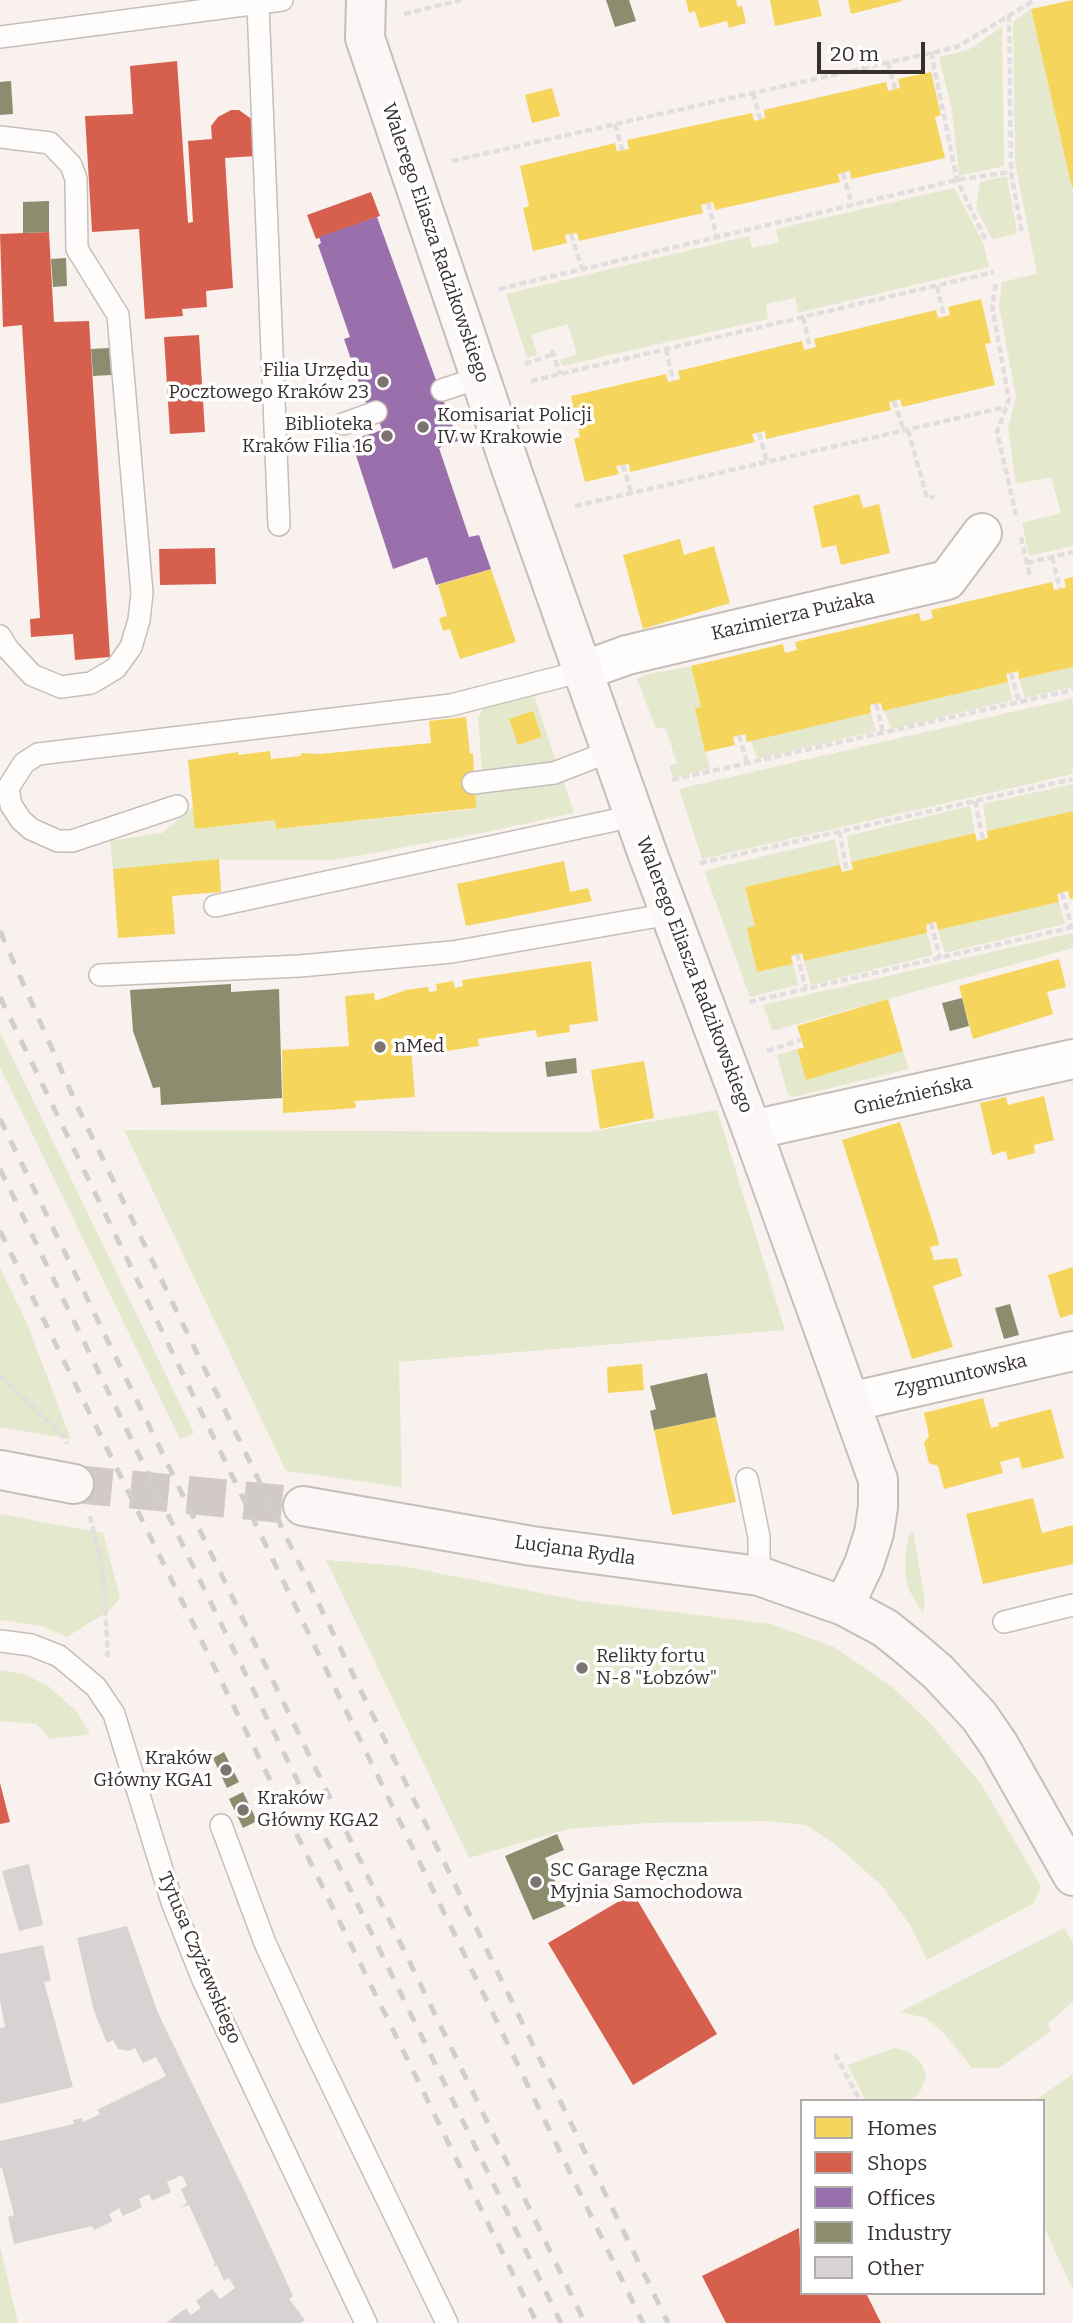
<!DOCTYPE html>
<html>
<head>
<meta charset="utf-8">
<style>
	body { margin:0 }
	#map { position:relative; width:1073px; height:2323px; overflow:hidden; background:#f9f1ee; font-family:Bitter,serif }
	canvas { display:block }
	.legend { position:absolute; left:800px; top:2099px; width:245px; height:196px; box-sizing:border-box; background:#fff; border:2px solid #afacab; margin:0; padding:9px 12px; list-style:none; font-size:21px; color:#37302d }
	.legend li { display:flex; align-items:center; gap:14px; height:35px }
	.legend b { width:35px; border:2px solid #afacab }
	.scale { position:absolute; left:817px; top:42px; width:108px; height:32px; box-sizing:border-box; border:4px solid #37302d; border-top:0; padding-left:9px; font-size:21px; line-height:24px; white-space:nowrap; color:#37302d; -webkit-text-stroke:5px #fff; paint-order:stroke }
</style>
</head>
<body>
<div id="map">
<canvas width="1073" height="2323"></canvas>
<ul class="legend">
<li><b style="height:19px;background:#f6d55c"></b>Homes</li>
<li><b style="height:19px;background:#d6604d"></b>Shops</li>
<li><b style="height:19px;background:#9970ab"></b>Offices</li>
<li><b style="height:19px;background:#8c8c6e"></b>Industry</li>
<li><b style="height:19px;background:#d9d2d2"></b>Other</li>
</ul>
<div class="scale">20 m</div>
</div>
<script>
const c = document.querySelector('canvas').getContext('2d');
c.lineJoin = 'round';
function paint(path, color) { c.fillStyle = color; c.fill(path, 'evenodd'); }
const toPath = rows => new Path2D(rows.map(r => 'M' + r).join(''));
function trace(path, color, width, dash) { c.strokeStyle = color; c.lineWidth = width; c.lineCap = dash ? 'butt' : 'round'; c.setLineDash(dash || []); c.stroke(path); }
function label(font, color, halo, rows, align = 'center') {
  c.font = font + ' Bitter,serif'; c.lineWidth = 7; c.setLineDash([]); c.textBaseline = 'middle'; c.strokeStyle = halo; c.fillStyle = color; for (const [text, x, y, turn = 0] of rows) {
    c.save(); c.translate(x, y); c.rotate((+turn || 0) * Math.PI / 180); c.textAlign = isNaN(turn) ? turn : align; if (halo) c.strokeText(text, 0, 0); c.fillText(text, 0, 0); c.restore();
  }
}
paint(toPath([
	[1031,9,1073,192,1073,546,1029,556,1022,523,1061,513,1051,477,1016,484,1008,429,1016,397,999,307,1002,282,1037,274,1015,163,1013,22],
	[1002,27,1004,166,959,176,952,111,939,57,968,50],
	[1007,176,1017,231,1016,234,992,239,976,208,980,182],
	[954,188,983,242,989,267,798,313,795,298,766,304,768,319,562,366,560,360,577,355,568,324,531,335,538,355,527,358,506,294,749,236,752,248,779,242,776,229],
	[691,666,701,707,696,708,710,769,673,778,669,766,677,763,665,727,656,729,637,679,645,675],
	[1073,667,1073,687,1025,698,1019,679],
	[1008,682,1013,700,892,729,884,711],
	[534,695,557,764,482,771,478,718,483,709],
	[1073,698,1073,774,702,859,679,789],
	[871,713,876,731,757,759,751,741],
	[563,780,574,813,486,832,335,860,218,860,113,869,110,841,162,833,193,807,196,829,275,820,277,829,475,809,475,793],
	[1073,784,1073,811,987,831,983,804],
	[970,806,975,833,851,862,847,836],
	[835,839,840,865,745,887,755,926,758,972,793,964,798,985,750,997,705,873,707,870],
	[1059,902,1065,924,945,953,938,930],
	[927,933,933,955,811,985,804,961],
	[1073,933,1073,948,772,1031,763,1005],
	[0,1032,194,1433,180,1439,0,1067],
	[797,1049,806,1079,903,1051,909,1069,793,1097,788,1095,777,1055],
	[717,1110,785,1330,399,1362,402,1487,286,1471,124,1130,589,1132],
	[0,1268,26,1321,71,1439,0,1427],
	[0,1514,103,1533,120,1598,110,1610,67,1637,41,1626,0,1620],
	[913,1531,925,1600,923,1614,909,1590,905,1574,906,1551,909,1534],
	[326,1560,402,1566,582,1601,771,1624,834,1647,891,1686,929,1722,981,1784,1041,1886,1034,1903,927,1960,912,1928,882,1886,836,1845,806,1825,768,1821,649,1823,568,1829,469,1858],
	[0,1670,23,1674,47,1685,77,1712,90,1734,50,1739,36,1724,0,1721],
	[1064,1928,1073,1943,1073,2002,1048,2023,1051,2031,999,2068,972,2068,944,2033,926,2018,900,2012],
	[894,2048,910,2052,922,2064,926,2077,919,2094,908,2101,866,2101,848,2065],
	[1073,2074,1073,2290,1043,2225,1043,2101,1034,2101],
	[0,2246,18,2323,0,2323]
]), '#e4e9ce');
paint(toPath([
	[686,0,736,0,738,7,742,6,746,23,729,28,727,21,700,28,695,11,689,13],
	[770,0,818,0,822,16,775,26],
	[848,0,901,0,902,1,851,14],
	[1073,0,1073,188,1072,188,1031,9],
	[931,72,941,115,935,117,945,158,851,179,850,171,838,174,840,182,715,210,713,202,701,205,703,213,579,241,577,233,565,235,567,243,533,251,523,208,529,206,520,166,615,143,617,151,629,149,627,140,752,113,754,121,765,118,764,110,886,82,888,91,895,89,900,88,898,79],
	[552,88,560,116,532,123,525,95],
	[981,299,991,343,985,344,995,385,902,407,900,399,894,401,889,402,891,410,766,439,765,431,752,434,755,442,630,472,629,464,616,466,619,474,585,482,574,439,580,437,571,396,666,374,668,382,673,381,680,379,678,371,802,341,804,350,816,347,814,339,936,310,938,318,950,315,948,307],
	[859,494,863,508,879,504,890,553,841,565,836,545,822,548,813,506],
	[680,539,684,555,714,546,730,603,643,629,623,555],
	[491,569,516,642,460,659,450,629,443,631,439,618,447,616,438,585],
	[1073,577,1073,667,1019,679,1018,671,1006,674,1008,682,883,711,881,703,870,705,871,713,747,742,745,734,733,737,735,745,705,752,695,708,701,707,691,666,783,644,785,653,797,650,795,642,919,613,921,621,928,620,933,618,931,610,1052,582,1054,590,1060,589,1066,587,1064,579],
	[533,711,542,737,518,745,509,719],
	[466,717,470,754,473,753,476,808,276,829,275,820,195,829,188,760,238,752,239,755,270,751,271,759,301,756,301,753,320,754,431,743,429,721],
	[1073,811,1073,899,1070,899,1068,891,1057,894,1059,902,938,930,936,922,931,923,926,925,927,933,804,961,802,953,791,956,793,964,757,972,747,928,755,926,745,887,840,865,842,872,853,869,851,862,975,833,977,841,988,838,987,831],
	[219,859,221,892,172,896,175,934,118,938,113,869],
	[564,861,570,892,588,888,592,901,466,926,457,884],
	[1059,959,1066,987,1047,992,1053,1014,973,1039,959,986],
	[591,961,598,1021,569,1025,570,1032,537,1037,536,1030,478,1039,479,1046,447,1051,446,1044,411,1049,415,1097,355,1101,356,1108,283,1113,282,1050,349,1046,345,996,374,993,375,1001,406,990,428,987,429,992,437,991,436,984,453,981,455,988,463,986,462,980],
	[888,999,903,1051,806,1080,797,1049,804,1048,797,1026],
	[644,1061,654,1118,600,1129,591,1070],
	[1044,1096,1054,1140,1034,1145,1035,1153,1008,1160,1006,1151,992,1155,980,1103,1006,1097,1008,1105],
	[900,1122,937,1236,939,1245,930,1247,934,1260,957,1258,962,1276,933,1286,953,1347,912,1359,842,1140],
	[1073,1267,1073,1314,1060,1318,1048,1275],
	[642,1364,644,1390,608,1393,607,1367],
	[983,1398,991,1428,999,1426,998,1423,1051,1409,1064,1458,1022,1469,1019,1457,1000,1462,1003,1473,944,1489,938,1466,929,1463,924,1443,929,1436,924,1413],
	[716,1417,736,1502,672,1515,654,1430],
	[1033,1498,1042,1533,1073,1525,1073,1564,983,1584,966,1514]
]), '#f6d55c');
paint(toPath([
	[177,61,188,223,193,222,188,141,212,139,211,126,218,117,231,110,239,110,253,120,255,156,225,158,233,288,206,291,207,307,182,309,183,316,145,319,139,229,92,232,85,116,133,114,130,66],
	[371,192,380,216,316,239,307,215],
	[49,232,54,322,89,321,110,657,75,660,73,634,31,637,30,619,40,618,22,325,3,327,0,234],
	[199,335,205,432,170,434,164,337],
	[215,548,216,584,160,585,159,549],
	[0,1783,10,1822,0,1824],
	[633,1893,717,2034,633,2085,548,1943],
	[799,2228,802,2293,866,2293,881,2323,726,2323,702,2276]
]), '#d6604d');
paint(toPath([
	[377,217,458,441,439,448,469,537,479,535,491,569,436,585,427,557,393,569,351,440,382,430,373,401,366,403,344,339,350,337,318,245,321,243,319,237]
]), '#9970ab');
paint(toPath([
	[606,0,629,0,636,21,615,27],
	[11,81,13,114,0,115,0,82],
	[49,201,49,232,23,233,23,202],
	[66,258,67,286,53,287,51,259],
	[109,348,111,375,93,376,91,349],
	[231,984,231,992,279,989,282,1098,161,1105,160,1087,153,1088,133,1031,130,990],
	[962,998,969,1026,950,1031,942,1003],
	[576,1058,577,1073,547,1077,545,1062],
	[1010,1304,1019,1335,1004,1339,995,1308],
	[707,1373,716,1417,654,1430,650,1411,656,1409,650,1386],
	[224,1752,239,1782,227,1788,213,1758],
	[243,1792,257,1821,243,1828,229,1799],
	[557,1834,564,1850,545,1858,566,1906,533,1920,505,1856]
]), '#8c8c6e');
paint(toPath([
	[29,1864,43,1925,19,1931,2,1871],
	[127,1926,158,2013,249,2200,293,2296,289,2299,305,2320,301,2323,166,2323,186,2308,191,2315,201,2308,196,2301,212,2289,220,2299,235,2288,229,2278,224,2281,217,2265,213,2267,215,2263,189,2205,179,2208,187,2203,181,2189,187,2186,182,2175,167,2182,171,2192,152,2201,149,2194,139,2199,142,2207,123,2216,119,2208,109,2214,113,2221,94,2230,92,2226,14,2244,8,2217,14,2215,2,2168,0,2168,0,2141,74,2124,73,2120,82,2118,83,2122,100,2114,97,2110,166,2076,156,2057,143,2063,135,2048,129,2051,118,2049,113,2040,107,2043,94,2011,77,1938],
	[43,1945,51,1981,44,1982,73,2087,0,2104,0,2028,5,2027,0,2001,0,1954]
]), '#d9d2d2');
trace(toPath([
	[74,1484,303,1506]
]), '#d2cac7', 38, [38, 19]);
const lane = toPath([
	[258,5,279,525],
	[0,37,282,0],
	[0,137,50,143,71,165,76,179,77,249,118,315,142,593,139,620,131,647,116,668,91,683,61,687,32,675,8,649,0,636],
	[442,390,481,377],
	[343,424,376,412],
	[473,783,554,773,611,751],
	[177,806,72,841,58,841,31,829,21,820,11,805,8,788,24,763,38,754,451,705,583,671],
	[215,906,634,816],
	[100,975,300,966,452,952,670,914],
	[747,1479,759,1537,759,1576],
	[1004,1622,1073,1605],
	[0,1641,31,1645,59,1656,96,1687,114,1714,172,1902,203,1980,366,2323],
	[221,1825,265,1943,308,2036,447,2323]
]);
const street = toPath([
	[583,671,627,655,947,580,982,533],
	[752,1130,1073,1059],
	[850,1402,1073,1351]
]);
const secondary = toPath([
	[366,0,365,38,513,474,648,855,752,1130,878,1480,878,1507,874,1533,864,1564,844,1606],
	[0,1470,74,1484],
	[303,1506,532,1546,759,1576,844,1606,885,1628,910,1648,938,1672,979,1716,999,1745,1073,1876]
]);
trace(lane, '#c5bebb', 24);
trace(street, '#c5bebb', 42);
trace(secondary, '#c5bebb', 42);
trace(toPath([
	[404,14,461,0],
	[1009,15,1011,172,1022,233],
	[931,52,957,180,986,241],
	[888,62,895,89],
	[753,93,760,119],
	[615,124,622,150],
	[452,161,957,47,1035,0],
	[843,173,852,205],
	[708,203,717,237],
	[571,234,582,269],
	[996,284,992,306,1009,400,997,432,1016,515],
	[937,286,944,316],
	[499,289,957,180,1011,172],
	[803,317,810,348],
	[666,349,673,381],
	[552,350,560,374],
	[525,364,554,354],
	[531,381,994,272],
	[894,401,904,431],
	[908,430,927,498,934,497],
	[759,433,767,462],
	[623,465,631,493],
	[575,506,1006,407],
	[1021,537,1030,577],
	[1052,557,1060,589],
	[1027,563,1073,552],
	[1011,673,1019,702],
	[876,704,883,732],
	[739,735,747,763],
	[672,780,1073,690],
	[975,801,983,840],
	[839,831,847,871],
	[700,863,1073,779],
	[1062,893,1072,927],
	[931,923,940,958],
	[797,954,806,989],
	[749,1002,1073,927],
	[767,1051,801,1040],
	[0,1375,65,1438,67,1444],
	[90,1516,103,1571,108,1655,105,1653],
	[835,2054,860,2101]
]), '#e1dedd', 4.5, [7, 3.5]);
trace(lane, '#fefdfc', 21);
trace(street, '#fefdfc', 38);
trace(secondary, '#fbf7f6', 38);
trace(toPath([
	[0,931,79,1110,668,2323],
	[0,997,643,2323],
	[0,1119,585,2323],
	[0,1169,561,2323],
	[0,1231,537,2323]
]), '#d0cece', 5, [12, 12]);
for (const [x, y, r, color] of [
	[383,382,7,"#7b7471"],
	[423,427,7,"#7b7471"],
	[387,436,7,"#7b7471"],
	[380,1047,7,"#7b7471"],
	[582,1668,7,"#7b7471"],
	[226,1770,7,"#7b7471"],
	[243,1810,7,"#7b7471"],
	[536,1882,7,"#7b7471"]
]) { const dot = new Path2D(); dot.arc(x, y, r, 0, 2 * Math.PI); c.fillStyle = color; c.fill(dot); trace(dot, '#fff', 2.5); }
label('19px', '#37302d', '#fff', [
	["Walerego Eliasza Radzikowskiego",435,243,71],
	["Kazimierza Pużaka",793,616,-13],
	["Walerego Eliasza Radzikowskiego",694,975,69],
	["Gnieźnieńska",913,1096,-13],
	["Zygmuntowska",961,1376,-13],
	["Lucjana Rydla",575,1551,8],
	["Tytusa Czyżewskiego",199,1958,67]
]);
label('19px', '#37302d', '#fff', [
	["Filia Urzędu",369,371,"right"],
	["Pocztowego Kraków 23",369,393,"right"],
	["Komisariat Policji",437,416],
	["IV w Krakowie",437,438],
	["Biblioteka",373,425,"right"],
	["Kraków Filia 16",373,447,"right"],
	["nMed",394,1047],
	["Relikty fortu",596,1657],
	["N-8 \"Łobzów\"",596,1679],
	["Kraków",212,1759,"right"],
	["Główny KGA1",212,1781,"right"],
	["Kraków",257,1799],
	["Główny KGA2",257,1821],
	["SC Garage Ręczna",550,1871],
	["Myjnia Samochodowa",550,1893]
], 'left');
</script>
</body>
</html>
